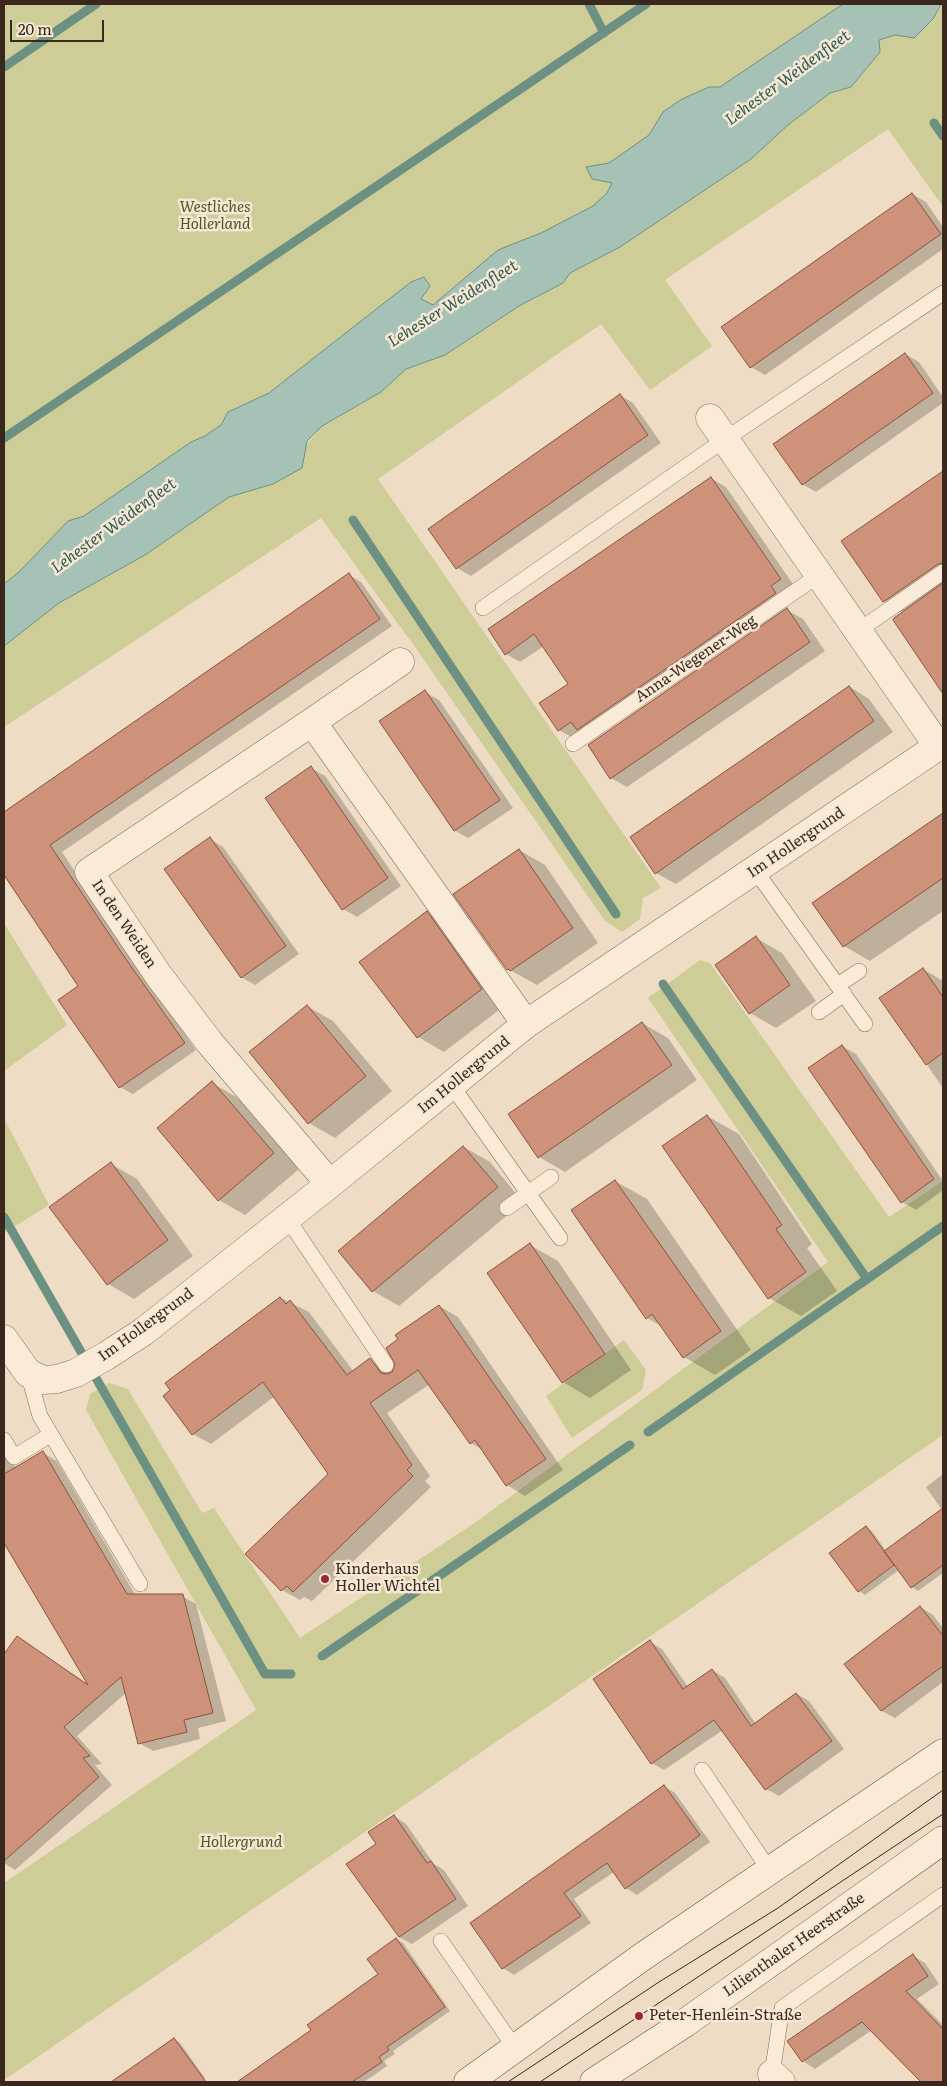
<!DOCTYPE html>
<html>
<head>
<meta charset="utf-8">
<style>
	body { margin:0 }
	#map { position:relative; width:947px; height:2086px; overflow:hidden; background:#efdcc4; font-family:Literata,serif }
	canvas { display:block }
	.frame { position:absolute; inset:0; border:5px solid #3a281e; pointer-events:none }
	.scale { position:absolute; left:10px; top:20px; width:94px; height:22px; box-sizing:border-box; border:2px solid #3a281e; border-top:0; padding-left:6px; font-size:15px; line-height:18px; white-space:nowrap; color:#3a281e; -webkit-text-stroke:4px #f6e8d4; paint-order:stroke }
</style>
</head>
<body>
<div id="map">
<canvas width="947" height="2086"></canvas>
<div class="frame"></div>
<div class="scale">20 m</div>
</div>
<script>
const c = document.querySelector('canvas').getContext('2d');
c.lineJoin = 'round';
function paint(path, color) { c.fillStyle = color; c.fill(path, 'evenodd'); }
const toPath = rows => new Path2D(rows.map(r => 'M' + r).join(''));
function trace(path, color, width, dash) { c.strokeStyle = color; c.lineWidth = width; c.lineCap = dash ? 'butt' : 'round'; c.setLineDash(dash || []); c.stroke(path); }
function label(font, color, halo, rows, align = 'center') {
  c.font = font + ' Literata,serif'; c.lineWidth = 5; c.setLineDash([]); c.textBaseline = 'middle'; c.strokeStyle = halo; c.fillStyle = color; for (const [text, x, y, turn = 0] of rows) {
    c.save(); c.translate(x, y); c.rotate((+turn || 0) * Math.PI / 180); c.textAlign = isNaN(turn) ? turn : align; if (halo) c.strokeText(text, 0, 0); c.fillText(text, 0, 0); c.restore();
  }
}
paint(toPath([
	[4,4,902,4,4,616],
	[941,4,943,4,943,207,888,129,665,280,712,346,650,390,601,324,378,479,661,888,643,898,640,919,622,932,605,921,415,647,321,518,4,727,4,646,59,603,145,555,229,497,273,484,322,426,381,392,406,369,445,355,519,306,563,283,570,273,611,251,751,159,788,125,830,93,851,87,880,52,878,40,895,35,914,38,933,20],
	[4,923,67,1025,4,1071],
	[700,960,710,963,889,1217,943,1181,943,1435,4,2080,4,1883,256,1710,86,1410,90,1394,109,1383,128,1389,202,1513,214,1508,300,1638,479,1520,828,1262,648,998],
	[4,1118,49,1205,4,1233],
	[624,1340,646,1370,642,1390,572,1438,546,1396]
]), '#cecd98');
const water = toPath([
	[843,4,941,4,933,19,914,38,895,35,879,40,880,52,851,87,830,93,788,125,751,159,620,247,570,273,563,283,519,306,445,355,406,369,381,392,322,426,307,441,302,468,273,484,229,497,145,555,59,603,4,646,4,584,19,572,68,521,84,516,191,442,205,436,221,425,228,412,269,393,411,282,424,277,430,286,421,299,433,305,498,250,541,233,593,206,607,193,612,183,592,179,586,167,609,163,649,135,663,112,682,99,709,87,720,87,843,4]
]);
paint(water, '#a6c2b6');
trace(water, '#6c9183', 1);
paint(toPath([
	[912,194,926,202,943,227,943,249,765,375,751,367],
	[905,354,919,362,943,397,943,403,816,492,802,484],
	[620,395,633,403,661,443,471,576,457,568],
	[943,472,943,688,939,686,903,613,884,601,842,542],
	[711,478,726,487,795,587,573,738,559,730,569,684,544,646,520,662,506,654],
	[349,575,361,582,392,626,62,852,134,961,196,1050,133,1094,120,1087,60,1000,80,987,4,872,4,813],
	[787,610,803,619,825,651,627,787,611,778],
	[850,687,869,699,893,732,676,884,656,873],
	[425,692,439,700,513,808,468,838,454,830],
	[311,768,325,776,401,886,357,917,343,909],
	[943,814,943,911,870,961,844,946,814,903],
	[210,839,223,847,299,954,255,985,241,977],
	[519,850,545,865,598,943,537,985,508,969],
	[427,913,453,928,507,1004,444,1052,418,1037],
	[756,938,782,953,816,1001,776,1028,750,1013],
	[923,969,943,981,943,1088,881,998],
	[307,1006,333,1021,392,1091,335,1138,309,1123],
	[642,1023,668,1038,697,1080,565,1172,539,1157],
	[842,1046,856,1054,943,1181,943,1190,916,1210,902,1202],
	[212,1083,238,1098,299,1169,245,1215,219,1200],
	[707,1116,739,1134,812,1244,807,1248,837,1291,801,1316,769,1298],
	[464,1147,490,1162,523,1202,399,1306,373,1291],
	[111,1164,137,1179,193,1256,134,1299,108,1284],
	[615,1181,647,1199,751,1350,715,1375,684,1357,663,1327,647,1318],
	[530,1245,558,1261,631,1370,590,1398,563,1382],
	[281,1298,309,1312,354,1372,370,1360,391,1373,395,1370,439,1306,458,1317,563,1470,525,1496,507,1485,483,1450,471,1443,430,1384,387,1413,430,1476,425,1481,431,1487,312,1601,304,1597,300,1600,282,1590,330,1474,275,1396,211,1444,193,1434],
	[4,1449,16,1468,43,1453,57,1461,136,1596,182,1596,196,1604,226,1721,198,1728,200,1739,153,1751,139,1743,127,1692,77,1736,102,1764,95,1765,112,1785,15,1870,4,1863,4,1657,17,1638,91,1686,4,1541],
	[943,1474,943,1573,918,1591,912,1587,899,1570,865,1595,859,1591,866,1527,872,1531,886,1551,942,1510,926,1487],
	[920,1607,933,1615,943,1628,943,1682,895,1718,882,1711,846,1664],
	[650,1642,662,1649,688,1687,712,1670,725,1678,756,1724,797,1694,809,1701,844,1749,779,1796,766,1789,723,1730,664,1770,652,1763],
	[664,1786,675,1793,710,1842,637,1895,626,1888,614,1872,574,1899,591,1923,514,1975,503,1968,472,1923],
	[394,1816,406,1824,434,1864,444,1870,468,1906,412,1944,399,1937,377,1845],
	[396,1939,403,1943,450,2011,393,2051,395,2054,384,2061,387,2066,364,2082,239,2082,313,2030,380,1975],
	[913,1956,925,1963,939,1984,917,1999,943,2025,943,2082,923,2082,872,2030,815,2069,803,2061],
	[174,2039,180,2043,205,2078,199,2082,118,2082,117,2080]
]), '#0003');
trace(toPath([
	[589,4,604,33],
	[4,67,96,4],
	[934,123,943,136],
	[4,438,646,4],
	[353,520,616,914],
	[663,984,867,1279],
	[4,1217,265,1674,291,1674],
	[648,1432,943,1226],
	[322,1656,630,1445]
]), '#6c9183', 9);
const building = toPath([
	[912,193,941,234,750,368,721,327,912,193],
	[905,353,933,393,802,485,773,444,905,353],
	[620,394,648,435,456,569,428,529,620,394],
	[943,471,943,563,938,564,883,602,841,541,943,471],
	[711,477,781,579,771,586,776,593,577,730,571,722,558,731,539,703,568,684,534,634,505,655,488,629,711,477],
	[349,573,380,619,50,845,121,952,185,1043,119,1088,58,1000,78,986,4,875,4,812,349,573],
	[943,583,943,694,893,620,894,618,943,583],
	[787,608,810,642,610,779,588,745,787,608],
	[849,686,874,721,655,874,630,837,849,686],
	[425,690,500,800,454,831,379,721,425,690],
	[311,766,388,878,342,910,265,798,311,766],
	[943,813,943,878,843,947,812,903,943,813],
	[210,837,286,946,241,978,164,869,210,837],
	[519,849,573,928,510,971,508,969,507,970,453,894,519,849],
	[427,911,482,989,417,1038,359,962,427,911],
	[756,936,790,985,749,1014,715,965,756,936],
	[923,968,943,997,943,1053,926,1065,879,998,923,968],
	[307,1005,366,1076,308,1124,249,1052,307,1005],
	[642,1022,672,1065,538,1158,508,1114,642,1022],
	[842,1045,934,1179,901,1203,808,1068,842,1045],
	[212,1081,274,1153,218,1201,157,1128,212,1081],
	[707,1115,782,1225,776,1229,806,1272,768,1299,662,1146,707,1115],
	[463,1146,498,1187,372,1292,338,1251,463,1146],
	[111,1162,168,1240,107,1285,49,1207,111,1162],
	[615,1180,721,1331,683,1358,652,1314,646,1319,571,1210,615,1180],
	[530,1243,605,1354,562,1383,487,1273,530,1243],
	[280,1297,286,1304,290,1300,347,1375,370,1358,381,1373,386,1374,392,1372,395,1364,386,1348,398,1339,395,1335,439,1305,546,1459,506,1486,475,1440,470,1444,418,1370,370,1403,412,1465,407,1470,413,1476,293,1592,287,1586,281,1591,245,1554,328,1474,263,1382,192,1435,163,1396,170,1390,165,1383,280,1297],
	[43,1451,127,1594,183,1594,213,1713,184,1720,187,1732,138,1744,121,1677,64,1727,90,1756,83,1758,99,1777,4,1861,4,1654,17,1636,88,1685,4,1543,4,1474,43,1451],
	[943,1508,943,1565,911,1588,884,1551,943,1508],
	[866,1526,894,1565,858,1592,829,1553,866,1526],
	[920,1606,943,1636,943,1666,881,1711,844,1664,920,1606],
	[650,1640,683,1689,712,1669,751,1726,796,1693,832,1741,765,1790,714,1720,651,1764,593,1679,650,1640],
	[664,1785,700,1835,625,1889,607,1863,564,1893,581,1916,502,1969,470,1923,664,1785],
	[394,1815,427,1863,431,1861,456,1899,399,1937,346,1864,376,1844,368,1832,394,1815],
	[396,1938,445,2007,387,2047,389,2050,379,2057,382,2062,352,2082,237,2082,311,2030,307,2025,378,1974,367,1959,396,1938],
	[913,1954,928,1976,906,1991,943,2029,943,2082,921,2082,862,2022,802,2062,787,2041,913,1954],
	[174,2038,206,2082,111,2082,144,2059,174,2038]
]);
paint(building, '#ce9179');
trace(building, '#8a523f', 1);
const service = toPath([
	[483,608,724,440,943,293],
	[858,631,943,572],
	[573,744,819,575],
	[755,870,865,1024],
	[838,985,859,971],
	[819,1012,844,994],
	[452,1086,560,1238],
	[507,1208,551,1177],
	[287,1218,386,1365],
	[28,1373,40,1416,140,1584],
	[4,1440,14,1457,50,1435],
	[702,1770,770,1871],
	[441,1941,515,2048],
	[772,2074,782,2008,943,1895]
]);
const minor = toPath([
	[710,418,938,746],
	[312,722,400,662],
	[330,1184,210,1043,159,976,89,872,312,722,526,1024],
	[4,1339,28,1373,43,1380,57,1379,76,1373,106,1356,143,1332,330,1184,526,1024,943,743],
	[772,2074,781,2082]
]);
const secondary = toPath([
	[468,2082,642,1957,943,1753],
	[594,2082,685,2023,943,1840]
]);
trace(service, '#8a6d5a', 16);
trace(minor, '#8a6d5a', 29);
trace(secondary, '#6c4e3d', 29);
trace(service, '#faebd8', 15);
trace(minor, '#faebd8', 28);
trace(secondary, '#faebd8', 28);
trace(toPath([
	[508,2082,659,1982,778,1908,943,1790],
	[540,2082,943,1814]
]), '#3a281e', 1);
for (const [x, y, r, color] of [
	[325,1579,5,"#9b2839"],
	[639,2016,5,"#9b2839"]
]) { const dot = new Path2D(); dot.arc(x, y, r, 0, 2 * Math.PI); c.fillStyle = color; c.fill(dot); trace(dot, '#f6e8d4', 2); }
label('italic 15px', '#515724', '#f6e8d4', [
	["Westliches",215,208],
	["Hollerland",215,225],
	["Hollergrund",241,1843]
]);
label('15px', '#3a281e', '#f6e8d4', [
	["Anna-Wegener-Weg",696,659,-34],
	["Im Hollergrund",796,843,-34],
	["In den Weiden",124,924,56],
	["Im Hollergrund",464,1075,-39],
	["Im Hollergrund",146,1325,-36],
	["Lilienthaler Heerstraße",794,1945,-35]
]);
label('15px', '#3a281e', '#f6e8d4', [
	["Kinderhaus",335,1570],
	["Holler Wichtel",335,1587],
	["Peter-Henlein-Straße",649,2016]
], 'left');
label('italic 16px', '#2d5a51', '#f6e8d4', [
	["Lehester Weidenfleet",788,78,-36],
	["Lehester Weidenfleet",453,304,-32],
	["Lehester Weidenfleet",114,526,-36]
]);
</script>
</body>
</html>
